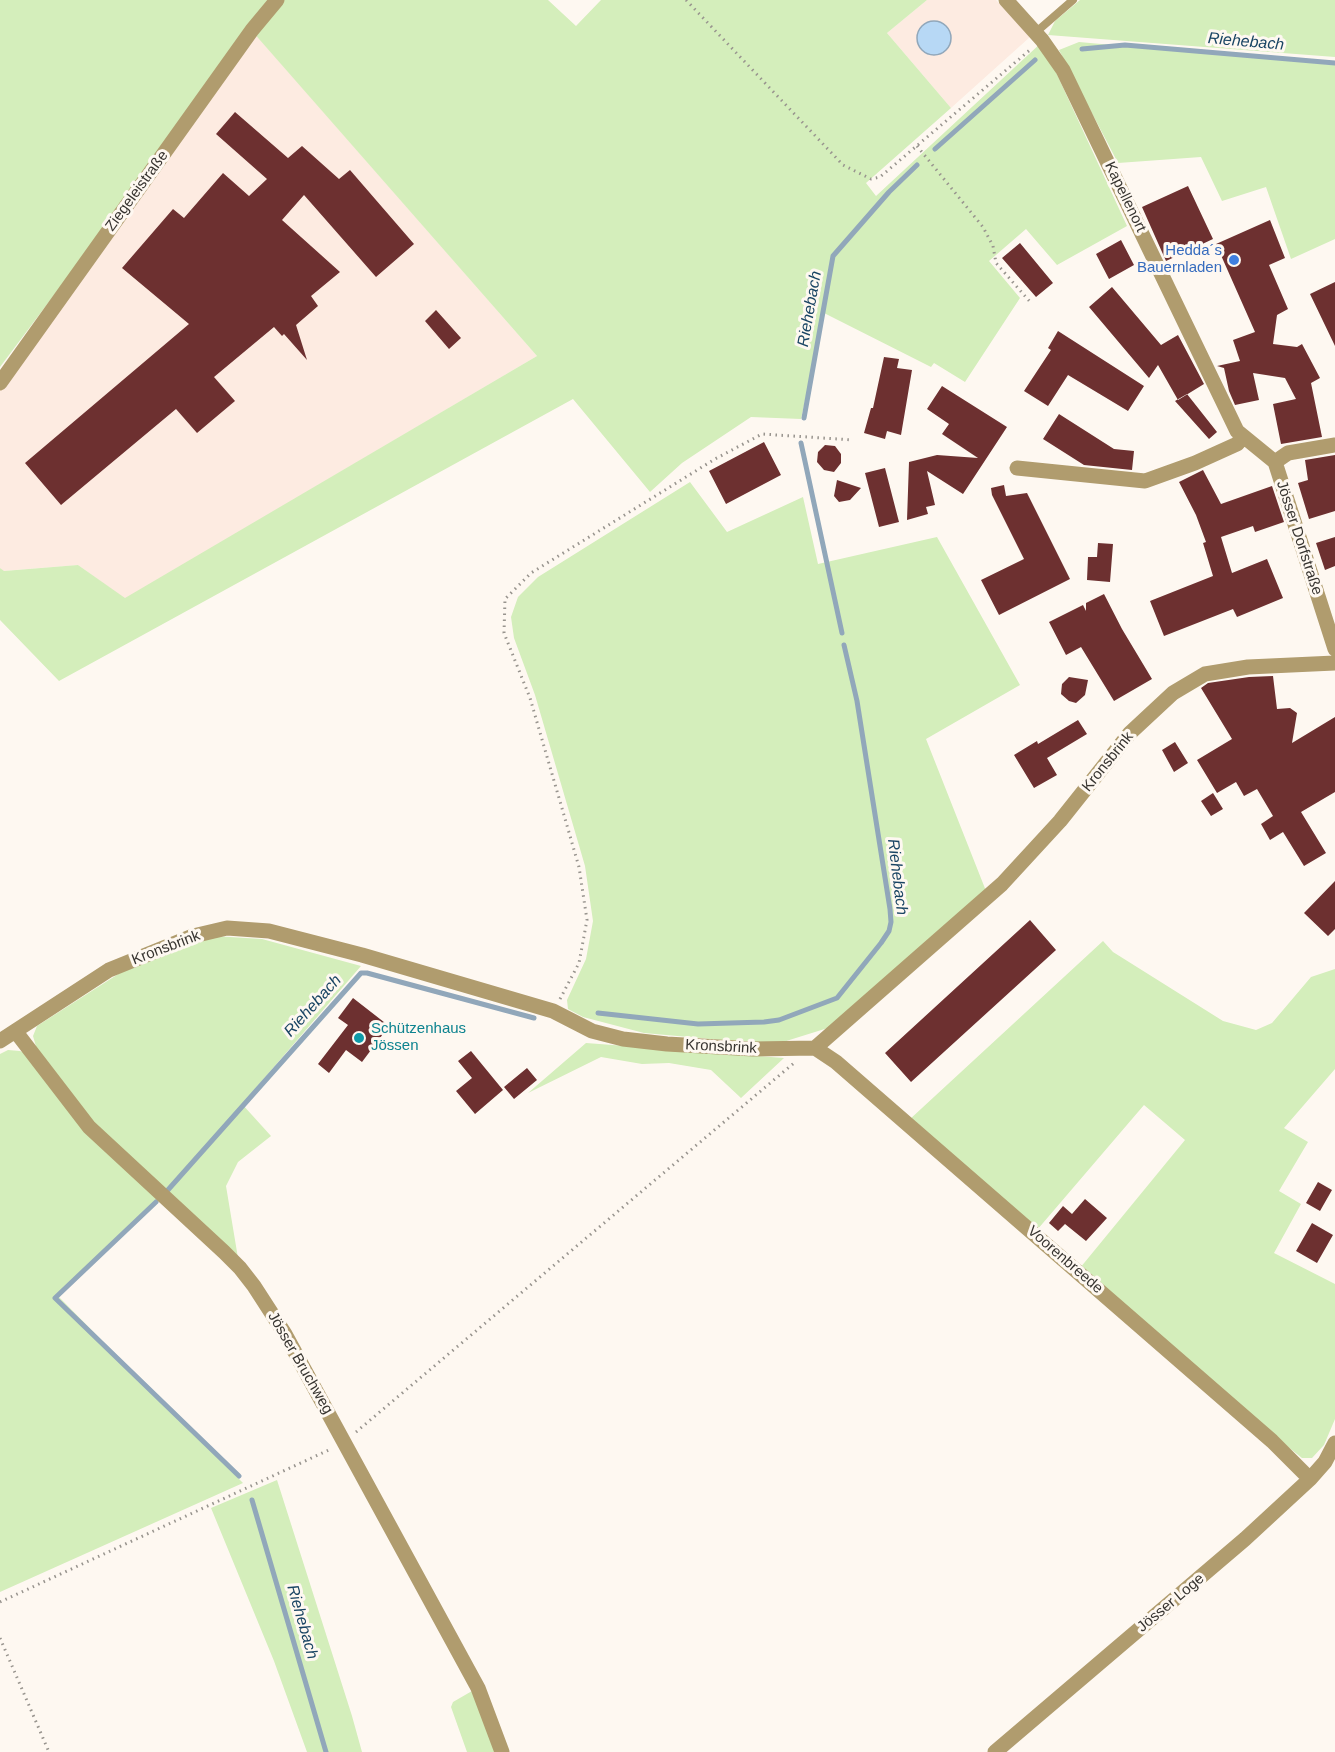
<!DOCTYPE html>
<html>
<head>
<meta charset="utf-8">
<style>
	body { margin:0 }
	canvas { display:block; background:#fef8f1 }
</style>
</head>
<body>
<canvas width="1335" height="1752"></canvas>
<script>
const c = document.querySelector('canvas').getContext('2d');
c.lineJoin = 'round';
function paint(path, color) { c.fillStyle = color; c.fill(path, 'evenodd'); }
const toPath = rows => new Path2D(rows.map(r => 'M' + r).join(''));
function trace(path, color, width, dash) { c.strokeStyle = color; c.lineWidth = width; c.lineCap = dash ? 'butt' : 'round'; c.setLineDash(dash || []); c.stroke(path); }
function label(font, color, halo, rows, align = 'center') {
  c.font = font + ' Helvetica,sans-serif'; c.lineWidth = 6; c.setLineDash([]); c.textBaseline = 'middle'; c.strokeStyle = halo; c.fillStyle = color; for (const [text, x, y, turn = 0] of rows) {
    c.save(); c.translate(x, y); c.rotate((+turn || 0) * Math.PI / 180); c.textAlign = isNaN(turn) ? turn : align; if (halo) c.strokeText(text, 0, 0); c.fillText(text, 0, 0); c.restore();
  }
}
paint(toPath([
	[927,0,996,0,1030,37,951,108,887,33],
	[252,30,537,356,125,599,78,565,3,571,0,568,0,383]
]), '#fdebe1');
paint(toPath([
	[0,0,548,0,576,26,601,0,927,0,887,33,951,108,866,183,876,196,1042,42,1127,226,1057,265,1026,229,989,261,1020,298,965,382,934,363,931,367,824,313,801,419,751,417,682,463,650,492,573,399,59,681,0,620,0,568,4,571,78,565,125,598,537,356,252,31,0,367],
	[1080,0,1335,0,1335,57,1048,35,1055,21],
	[1079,42,1335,65,1335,239,1291,259,1266,187,1222,201,1201,157,1118,163,1059,50],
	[690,482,727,532,803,497,818,564,937,537,1020,685,926,739,988,896,831,1027,783,1042,744,1042,644,1033,583,1017,568,1009,567,1000,586,959,593,921,585,866,535,695,514,638,511,617,518,597,538,577],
	[214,936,262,939,361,966,242,1104,271,1136,238,1162,226,1186,238,1258,90,1124,37,1050,33,1036,37,1026,123,971],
	[1103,941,1113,952,1223,1021,1256,1030,1272,1023,1311,977,1335,969,1335,1069,1284,1128,1308,1142,1279,1191,1301,1204,1274,1253,1335,1284,1335,1419,1324,1445,1312,1458,1302,1458,1287,1446,1080,1268,1185,1140,1144,1105,1037,1230,909,1120],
	[586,1043,784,1058,741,1098,711,1070,669,1063,642,1064,601,1057,528,1093],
	[8,1050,20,1051,29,1055,159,1199,57,1295,243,1483,0,1592,0,1054],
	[277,1480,352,1716,362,1752,307,1752,274,1661,211,1508],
	[472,1691,497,1752,467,1752,451,1707,453,1702]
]), '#d4eebb');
const water = toPath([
	'917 38a17 17 0 1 1 34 0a17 17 0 1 1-34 0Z'
]);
paint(water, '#b7d8f5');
trace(water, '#91a7ba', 1.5);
trace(toPath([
	[1082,49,1125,45,1335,63],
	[935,149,1035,60],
	[804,418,833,256,889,192,917,165],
	[801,443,842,633],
	[598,1013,698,1024,764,1022,779,1020,837,998,881,943,889,931,891,922,890,909,857,701,844,645],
	[167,1191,361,973,367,973,534,1018],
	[156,1202,55,1298,239,1476],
	[252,1500,326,1752]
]), '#91a7ba', 5);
paint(toPath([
	[235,112,288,158,302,146,339,179,350,170,414,244,376,277,304,195,282,220,340,272,311,296,318,306,296,325,307,360,284,334,282,336,274,327,214,377,235,401,197,433,176,409,61,505,25,463,189,324,122,268,173,209,184,218,223,173,249,196,267,179,216,134],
	[1188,186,1213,239,1166,261,1142,207],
	[1270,220,1285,258,1269,265,1288,309,1277,315,1273,344,1297,347,1302,344,1320,378,1311,383,1322,437,1281,444,1273,404,1296,399,1285,378,1253,373,1259,400,1235,405,1229,391,1224,368,1217,366,1240,361,1233,340,1255,332,1216,244],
	[1121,240,1134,265,1109,279,1096,254],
	[1020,243,1053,283,1036,297,1002,258],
	[1335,282,1335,346,1310,294],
	[1112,287,1161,345,1178,335,1204,384,1178,400,1158,365,1149,378,1089,307],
	[436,310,461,338,449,349,425,321],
	[1058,331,1144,386,1128,411,1068,375,1048,406,1024,391,1051,350,1048,348],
	[884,357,899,359,897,368,912,370,901,435,887,431,885,439,864,433,871,408,873,408],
	[942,386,1007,427,963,494,927,471,935,505,926,507,928,514,907,520,909,462,937,455,978,458,942,434,949,424,927,409],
	[1187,394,1217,432,1209,439,1175,401],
	[1059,414,1114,449,1134,451,1132,470,1084,465,1043,439],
	[764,442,781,475,726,504,709,471],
	[825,445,835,446,841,454,841,463,834,472,824,470,817,462,818,452],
	[1335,455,1335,511,1309,519,1298,483,1308,480,1305,460],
	[885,468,899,522,879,527,865,473],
	[1203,470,1221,504,1272,486,1284,522,1255,532,1253,526,1221,537,1232,573,1267,559,1283,598,1237,617,1233,609,1164,636,1150,601,1213,576,1203,543,1206,542,1196,515,1179,482],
	[837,480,861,488,850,500,839,502,834,496],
	[1004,485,1006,496,1027,493,1070,579,999,615,981,580,1024,559,992,495,991,488],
	[1335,537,1335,566,1325,570,1316,543],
	[1098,543,1113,544,1110,582,1087,580,1088,557,1097,557],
	[1104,594,1122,629,1152,679,1114,701,1081,647,1066,655,1049,622,1083,605,1086,611,1086,603],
	[1273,676,1277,709,1290,708,1297,713,1292,743,1335,717,1335,792,1301,812,1326,853,1304,866,1283,832,1270,840,1261,824,1273,816,1257,789,1244,796,1236,782,1217,793,1197,760,1232,739,1201,688,1208,683,1249,677],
	[1069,677,1088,680,1085,695,1076,703,1069,701,1061,694,1062,684],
	[1078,720,1087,734,1047,758,1057,775,1034,788,1014,755,1037,741,1038,744],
	[1175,742,1188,763,1174,772,1162,750],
	[1213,793,1223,809,1211,816,1201,801],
	[1335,881,1335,929,1328,936,1304,913],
	[1030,920,1056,950,911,1082,885,1053],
	[353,998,389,1026,362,1062,346,1050,329,1073,318,1064,348,1025,338,1018],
	[471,1051,503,1090,475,1114,456,1091,472,1078,458,1061],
	[527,1068,537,1080,514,1099,504,1087],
	[1318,1182,1332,1190,1320,1211,1306,1203],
	[1085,1199,1107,1218,1086,1241,1065,1224,1058,1231,1049,1223,1063,1206,1072,1214],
	[1312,1223,1333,1235,1317,1263,1296,1251]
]), '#6d3030');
trace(toPath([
	[686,0,843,165,871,179,880,177,1031,49],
	[917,146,983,227,993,246,996,263,1032,304],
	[560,999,579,963,587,920,579,867,530,698,504,633,505,599,531,573,715,459,762,434,853,440],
	[356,1432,794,1063],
	[0,1602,331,1449],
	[0,1638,49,1752]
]), '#98948e', 3, [1.5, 4.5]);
trace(toPath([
	[1035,33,1073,0]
]), '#b09c6e', 8);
trace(toPath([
	[1006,0,1042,40,1063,70,1237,431,1275,462],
	[0,383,252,30,277,0],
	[1275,462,1335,649],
	[1275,462,1288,453,1335,445],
	[1017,468,1145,481,1195,463,1237,444,1243,437],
	[16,1032,89,1127,224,1252,240,1268,254,1286,285,1334,478,1688,502,1752],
	[0,1041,109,970,193,936,227,928,269,931,362,955,553,1011,592,1031,623,1039,667,1044,753,1049,815,1048,1002,884,1060,821,1130,733,1173,693,1205,674,1248,667,1335,663],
	[815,1048,836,1062,1272,1441,1310,1479],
	[995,1752,1245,1539,1310,1479,1325,1462,1335,1443]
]), '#b09c6e', 15);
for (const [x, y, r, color] of [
	[1234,260,6,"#3f7fe0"],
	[359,1038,6,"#0f9aa8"]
]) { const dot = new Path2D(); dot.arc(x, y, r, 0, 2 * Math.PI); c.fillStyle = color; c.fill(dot); trace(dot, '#fef8f1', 2); }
label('15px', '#373430', '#fef8f1', [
	["Ziegeleistraße",137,191,-54],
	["Kapellenort",1125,197,64],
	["Jösser Dorfstraße",1299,538,72],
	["Kronsbrink",1108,762,-51],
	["Kronsbrink",166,948,-21],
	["Kronsbrink",721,1047,3],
	["Voorenbreede",1065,1260,41],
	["Jösser Bruchweg",300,1363,60],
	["Jösser Loge",1171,1603,-40]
]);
label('15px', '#366cbe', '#fef8f1', [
	["Hedda´s",1222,251],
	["Bauernladen",1222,268]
], 'right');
label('15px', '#0d838f', '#fef8f1', [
	["Schützenhaus",371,1029],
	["Jössen",371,1046]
], 'left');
label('italic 16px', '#1a4564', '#fef8f1', [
	["Riehebach",1246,42,5],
	["Riehebach",810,309,-80],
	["Riehebach",897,877,83],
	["Riehebach",313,1006,-48],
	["Riehebach",302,1622,74]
]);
</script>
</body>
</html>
